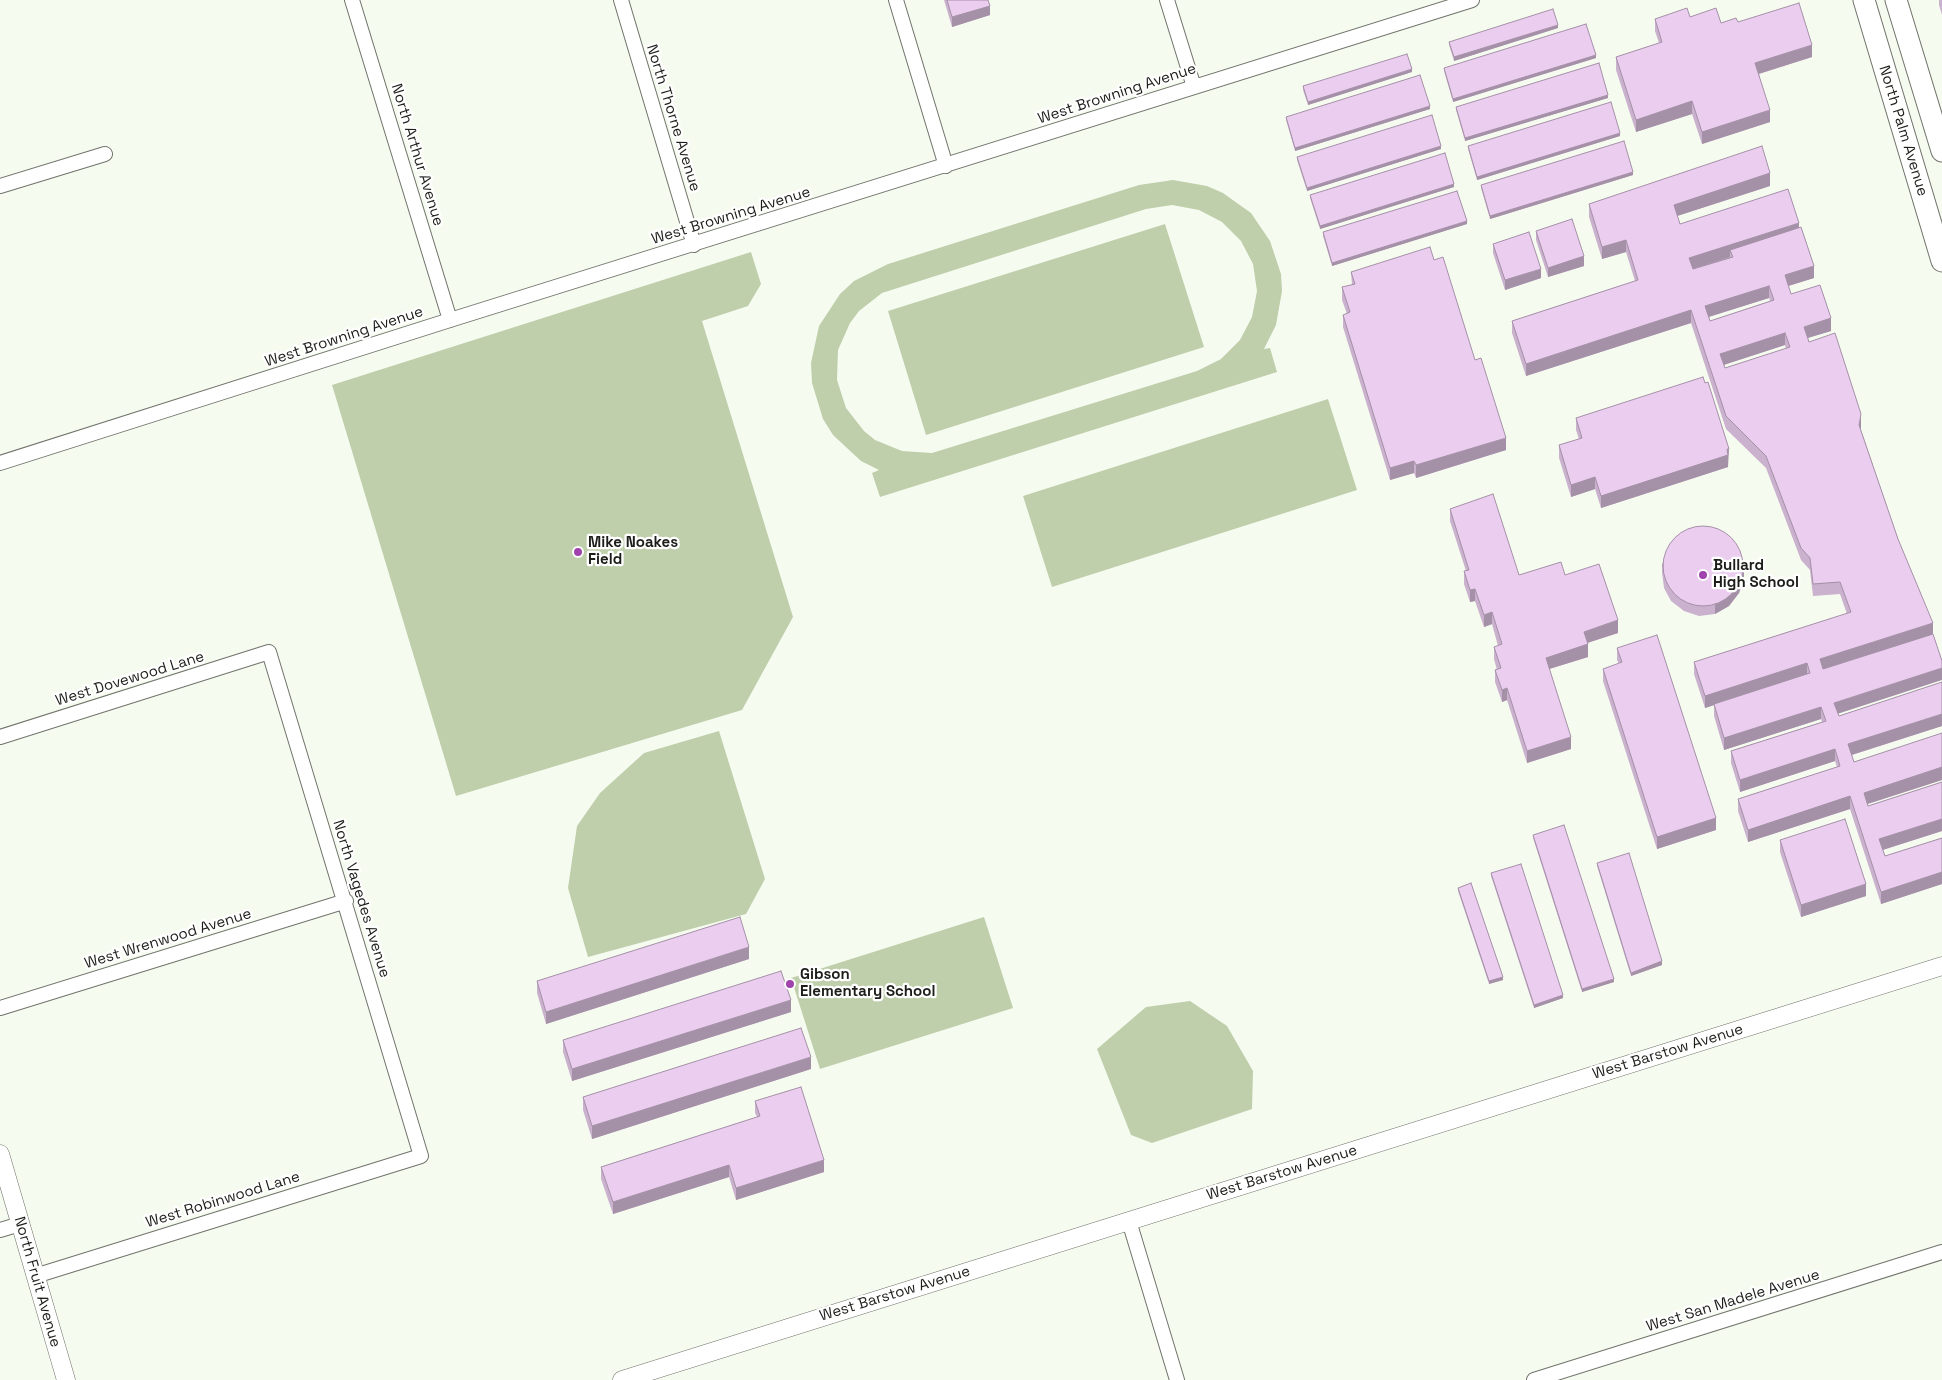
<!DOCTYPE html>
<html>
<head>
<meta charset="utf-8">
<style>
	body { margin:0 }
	canvas { display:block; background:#f6fbf0 }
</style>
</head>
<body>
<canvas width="1942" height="1380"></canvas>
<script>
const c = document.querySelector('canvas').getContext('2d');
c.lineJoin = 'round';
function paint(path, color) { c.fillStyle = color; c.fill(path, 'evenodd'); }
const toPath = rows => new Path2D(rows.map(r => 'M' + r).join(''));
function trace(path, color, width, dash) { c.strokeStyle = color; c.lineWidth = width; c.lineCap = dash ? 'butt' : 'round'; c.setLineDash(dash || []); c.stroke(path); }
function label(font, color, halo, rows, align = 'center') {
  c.font = font + ' "Space Grotesk",sans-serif'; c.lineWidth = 4.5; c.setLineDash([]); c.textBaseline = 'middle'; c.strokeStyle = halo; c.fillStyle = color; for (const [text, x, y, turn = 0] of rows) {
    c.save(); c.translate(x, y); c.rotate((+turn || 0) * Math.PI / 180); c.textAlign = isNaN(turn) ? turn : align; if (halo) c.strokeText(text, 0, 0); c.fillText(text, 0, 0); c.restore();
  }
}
paint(toPath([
	[1173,180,1207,186,1223,193,1251,213,1270,241,1281,274,1282,291,1276,325,1264,349,1270,348,1277,372,880,497,872,473,879,470,861,461,833,435,823,419,812,383,811,363,819,326,840,294,854,281,888,264,1139,185],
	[1172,205,1199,210,1222,222,1241,241,1253,264,1257,291,1252,317,1240,340,1221,359,1197,371,932,453,902,451,875,440,864,431,846,408,837,380,838,350,850,323,859,311,882,293,1146,209],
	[1165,224,1204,347,926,435,888,311],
	[751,252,761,284,748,306,702,321,793,617,742,710,456,796,332,385],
	[1328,399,1357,490,1052,587,1023,496],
	[719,731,765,879,746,914,588,957,568,888,577,826,600,793,644,753],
	[984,917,1013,1008,820,1069,791,978],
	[1190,1001,1227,1026,1253,1071,1252,1109,1152,1143,1131,1135,1097,1049,1146,1007]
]), '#bfcfab');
const minor = toPath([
	[352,0,450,320],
	[621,0,694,245],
	[896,0,946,166],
	[1167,0,1194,87],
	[0,186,105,154],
	[0,463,450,320,1472,0],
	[0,737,269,652,421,1156,35,1276],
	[0,1008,346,901],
	[1129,1221,1177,1380],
	[0,1230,20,1224],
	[1534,1380,1942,1252]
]);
const tertiary = toPath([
	[0,1154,66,1380],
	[622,1380,1942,966]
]);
const primary = toPath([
	[1864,0,1942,261],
	[1896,0,1942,151]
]);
trace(minor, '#70746b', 16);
trace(tertiary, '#70746b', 19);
trace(primary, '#70746b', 23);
trace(minor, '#fff', 14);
trace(tertiary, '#fff', 18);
trace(primary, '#fff', 21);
paint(toPath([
	[944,0,988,0,990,15,952,27],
	[1939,0,1942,0,1942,15,1939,5],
	[1690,17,1721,23,1738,22,1812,57,1759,74,1770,122,1702,144,1692,114,1636,132,1616,70,1616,57,1659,43,1655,31,1655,19],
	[1558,28,1454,61,1449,45,1449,42],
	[1596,58,1453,102,1444,71,1444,68],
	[1412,72,1308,105,1303,90,1303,86],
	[1608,98,1465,141,1456,110,1456,107],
	[1430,109,1295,151,1286,120,1286,117],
	[1620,136,1477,180,1468,149,1468,146],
	[1441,149,1307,191,1297,160,1297,157],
	[1633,175,1490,219,1481,188,1481,185],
	[1770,186,1677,216,1680,224,1799,228,1814,278,1788,286,1791,294,1831,331,1808,338,1809,342,1861,426,1861,430,1898,539,1838,714,1839,716,1942,726,1852,755,1854,762,1942,780,1868,804,1868,806,1942,782,1942,831,1883,850,1885,856,1942,838,1942,884,1881,904,1850,809,1748,842,1738,811,1738,799,1837,767,1835,761,1740,792,1731,763,1731,751,1822,722,1821,719,1724,750,1714,716,1714,705,1705,708,1694,674,1694,662,1847,614,1840,594,1813,596,1810,570,1801,560,1766,468,1726,429,1691,323,1526,376,1512,333,1512,321,1635,281,1626,252,1602,259,1589,217,1589,204],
	[1769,298,1770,301,1710,321,1709,317],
	[1785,345,1786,349,1725,368,1724,365],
	[1454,187,1320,229,1310,198,1310,195],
	[1467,224,1332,266,1323,236,1323,232],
	[1536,231,1584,266,1548,277,1536,240],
	[1493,244,1541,278,1505,290,1493,253],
	[1434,260,1475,360,1506,450,1416,478,1414,473,1390,480,1343,327,1343,315,1347,314,1342,300,1342,287,1352,285,1351,272],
	[1576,418,1729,461,1728,461,1728,467,1601,508,1595,489,1571,497,1559,458,1559,445,1579,439,1576,430],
	[1450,509,1519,575,1565,575,1618,633,1587,643,1588,657,1549,669,1571,749,1527,763,1507,700,1502,702,1495,682,1495,670,1497,670,1494,659,1494,647,1498,646,1492,624,1484,627,1475,601,1470,602,1464,584,1464,571,1466,571,1450,521],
	[1662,563,1744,578,1739,593,1729,606,1715,614,1699,616,1684,611,1671,601,1664,588,1662,572],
	[1617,648,1716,830,1657,849,1603,681,1603,669,1619,664,1617,660],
	[1533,835,1614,982,1582,992,1533,838],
	[1780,840,1866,896,1801,917,1780,852],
	[1597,863,1662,965,1631,976,1597,866],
	[1491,873,1563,998,1534,1008,1491,876],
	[1458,888,1503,980,1489,984,1458,891],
	[749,959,546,1024,537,993,537,981],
	[791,1012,572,1081,563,1052,563,1040],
	[811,1069,592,1139,583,1110,583,1097],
	[755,1101,824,1172,736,1200,729,1177,613,1214,601,1179,601,1167,757,1117,755,1113]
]), '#cab1ce');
paint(toPath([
	[990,6,990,15,952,27,952,17],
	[1558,25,1558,28,1454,61,1454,57],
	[1812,45,1812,57,1755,75,1755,63],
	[1596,55,1596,58,1453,102,1453,99],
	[1412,69,1412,72,1308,105,1308,102],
	[1608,95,1608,98,1465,141,1465,138],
	[1692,101,1692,114,1636,132,1636,120],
	[1430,106,1430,109,1295,151,1295,148],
	[1770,110,1770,122,1702,144,1702,132],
	[1620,133,1620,136,1477,180,1477,177],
	[1441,146,1441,149,1307,191,1307,188],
	[1633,172,1633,175,1490,219,1490,216],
	[1770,173,1770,186,1674,217,1674,205],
	[1454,184,1454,187,1320,229,1320,226],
	[1467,221,1467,224,1332,266,1332,263],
	[1799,223,1799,235,1730,250,1730,257,1689,270,1689,258],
	[1626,240,1626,252,1602,259,1602,247],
	[1584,256,1584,266,1548,277,1548,268],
	[1814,266,1814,278,1785,287,1785,275],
	[1541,269,1541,278,1505,290,1505,280],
	[1769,286,1769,298,1705,318,1705,306],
	[1691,310,1691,323,1526,376,1526,364],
	[1831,318,1831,331,1804,339,1804,327],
	[1785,333,1785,345,1720,366,1720,354],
	[1861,414,1861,426,1859,438,1859,425],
	[1506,438,1506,450,1416,478,1416,465],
	[1729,449,1728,467,1601,508,1601,496],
	[1414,461,1414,473,1390,480,1390,468],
	[1595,477,1595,489,1571,497,1571,485],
	[1744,569,1744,578,1739,593,1729,606,1715,614,1715,604],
	[1475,589,1475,601,1470,602,1470,590],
	[1492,612,1492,624,1484,627,1484,615],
	[1618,620,1618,633,1584,644,1584,632],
	[1933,623,1933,635,1820,671,1820,659],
	[1588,644,1588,657,1546,670,1546,658],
	[1807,663,1807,675,1705,708,1705,696],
	[1942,668,1942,680,1834,715,1834,703],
	[1507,688,1507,700,1502,702,1502,690],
	[1821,707,1821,719,1724,750,1724,738],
	[1942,714,1942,726,1848,756,1848,744],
	[1571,737,1571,749,1527,763,1527,751],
	[1835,749,1835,761,1740,792,1740,780],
	[1942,767,1942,780,1864,805,1864,793],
	[1850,796,1850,809,1748,842,1748,830],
	[1716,818,1716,830,1657,849,1657,837],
	[1942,819,1942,831,1879,851,1879,839],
	[1942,872,1942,884,1881,904,1881,892],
	[1866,884,1866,896,1801,917,1801,905],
	[749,947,749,959,546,1024,546,1012],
	[1662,961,1662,965,1631,976,1631,973],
	[1503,977,1503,980,1489,984,1489,981],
	[1614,979,1614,982,1582,992,1582,989],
	[1563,995,1563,998,1534,1008,1534,1005],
	[791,1000,791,1012,572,1081,572,1069],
	[811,1057,811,1069,592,1139,592,1126],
	[824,1160,824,1172,736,1200,736,1188],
	[729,1165,729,1177,613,1214,613,1202]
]), '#a490a7');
const building = toPath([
	[947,0,988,0,990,6,952,17,947,0],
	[1799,3,1812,45,1755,63,1770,110,1702,132,1692,101,1636,120,1616,57,1662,42,1655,19,1687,8,1690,17,1716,8,1721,23,1736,18,1738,22,1799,3],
	[1553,9,1558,25,1454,57,1449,42,1553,9],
	[1586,24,1596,55,1453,99,1444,68,1586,24],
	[1407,54,1412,69,1308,102,1303,86,1407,54],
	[1599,63,1608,95,1465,138,1456,107,1599,63],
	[1420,75,1430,106,1295,148,1286,117,1420,75],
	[1611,102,1620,133,1477,177,1468,146,1611,102],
	[1432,115,1441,146,1307,188,1297,157,1432,115],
	[1624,141,1633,172,1490,216,1481,185,1624,141],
	[1762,146,1770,173,1674,205,1680,224,1788,189,1799,223,1689,258,1693,269,1733,257,1730,250,1801,227,1814,266,1785,275,1791,294,1820,285,1831,318,1804,327,1809,342,1835,333,1861,414,1859,425,1898,539,1933,623,1820,659,1823,669,1933,634,1942,661,1942,668,1834,703,1839,716,1942,682,1942,714,1848,744,1854,762,1942,733,1942,767,1864,793,1868,806,1942,782,1942,819,1879,839,1885,856,1942,838,1942,872,1881,892,1850,796,1748,830,1738,799,1840,766,1835,749,1740,780,1731,751,1826,721,1821,707,1724,738,1714,704,1810,673,1807,663,1705,696,1694,662,1851,612,1840,582,1813,584,1810,558,1801,548,1766,456,1726,416,1691,310,1526,364,1512,321,1638,280,1626,240,1602,247,1589,204,1762,146],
	[1769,286,1774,300,1710,321,1705,306,1769,286],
	[1785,333,1790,347,1725,368,1720,354,1785,333],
	[1445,153,1454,184,1320,226,1310,195,1445,153],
	[1457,191,1467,221,1332,263,1323,232,1457,191],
	[1572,219,1584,256,1548,268,1536,231,1572,219],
	[1529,232,1541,269,1505,280,1493,244,1529,232],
	[1430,247,1434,260,1443,257,1475,360,1481,358,1506,438,1416,465,1414,461,1390,468,1343,315,1350,312,1342,287,1355,284,1351,272,1430,247],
	[1703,377,1705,383,1708,382,1729,449,1727,449,1728,455,1601,496,1595,477,1571,485,1559,445,1582,438,1576,418,1703,377],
	[1493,494,1519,575,1561,562,1565,575,1599,564,1618,620,1584,632,1588,644,1546,658,1571,737,1527,751,1507,688,1502,690,1495,670,1501,668,1494,647,1502,644,1492,612,1484,615,1475,589,1470,590,1464,571,1469,570,1450,509,1493,494],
	'1663 566a40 40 0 1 1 80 0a40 40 0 1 1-80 0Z',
	[1657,635,1716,818,1657,837,1603,669,1622,662,1617,648,1657,635],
	[1845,819,1866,884,1801,905,1780,840,1845,819],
	[1564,825,1614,979,1582,989,1533,835,1564,825],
	[1629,853,1662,961,1631,973,1597,863,1629,853],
	[1521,864,1563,995,1534,1005,1491,873,1521,864],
	[1471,883,1503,977,1489,981,1458,888,1471,883],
	[740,917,749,947,546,1012,537,981,740,917],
	[781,971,791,1000,572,1069,563,1040,781,971],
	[801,1028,811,1057,592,1126,583,1097,801,1028],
	[801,1087,824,1160,736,1188,729,1165,613,1202,601,1167,760,1116,755,1101,801,1087]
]);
paint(building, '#ebceef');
trace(building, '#a490a7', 1);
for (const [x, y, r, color] of [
	[578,552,5,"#a043ad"],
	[1703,575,5,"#a043ad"],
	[790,984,5,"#a043ad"]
]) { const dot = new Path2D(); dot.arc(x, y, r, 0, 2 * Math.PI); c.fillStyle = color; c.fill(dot); trace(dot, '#fff', 2); }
label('15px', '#1d1e1a', '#fff', [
	["West Browning Avenue",1117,94,-18],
	["North Thorne Avenue",673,118,73],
	["North Palm Avenue",1903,131,73],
	["North Arthur Avenue",417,155,73],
	["West Browning Avenue",731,216,-17],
	["West Browning Avenue",344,337,-18],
	["West Dovewood Lane",130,679,-17],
	["North Vagedes Avenue",361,899,73],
	["West Wrenwood Avenue",168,939,-17],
	["West Barstow Avenue",1668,1052,-17],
	["West Barstow Avenue",1282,1173,-17],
	["West Robinwood Lane",223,1200,-17],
	["North Fruit Avenue",37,1282,74],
	["West Barstow Avenue",895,1294,-17],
	["West San Madele Avenue",1733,1301,-17]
]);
label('bold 15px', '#1d1e1a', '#fff', [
	["Mike Noakes",588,543],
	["Field",588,560],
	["Bullard",1713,566],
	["High School",1713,583],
	["Gibson",800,975],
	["Elementary School",800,992]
], 'left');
</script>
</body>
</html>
